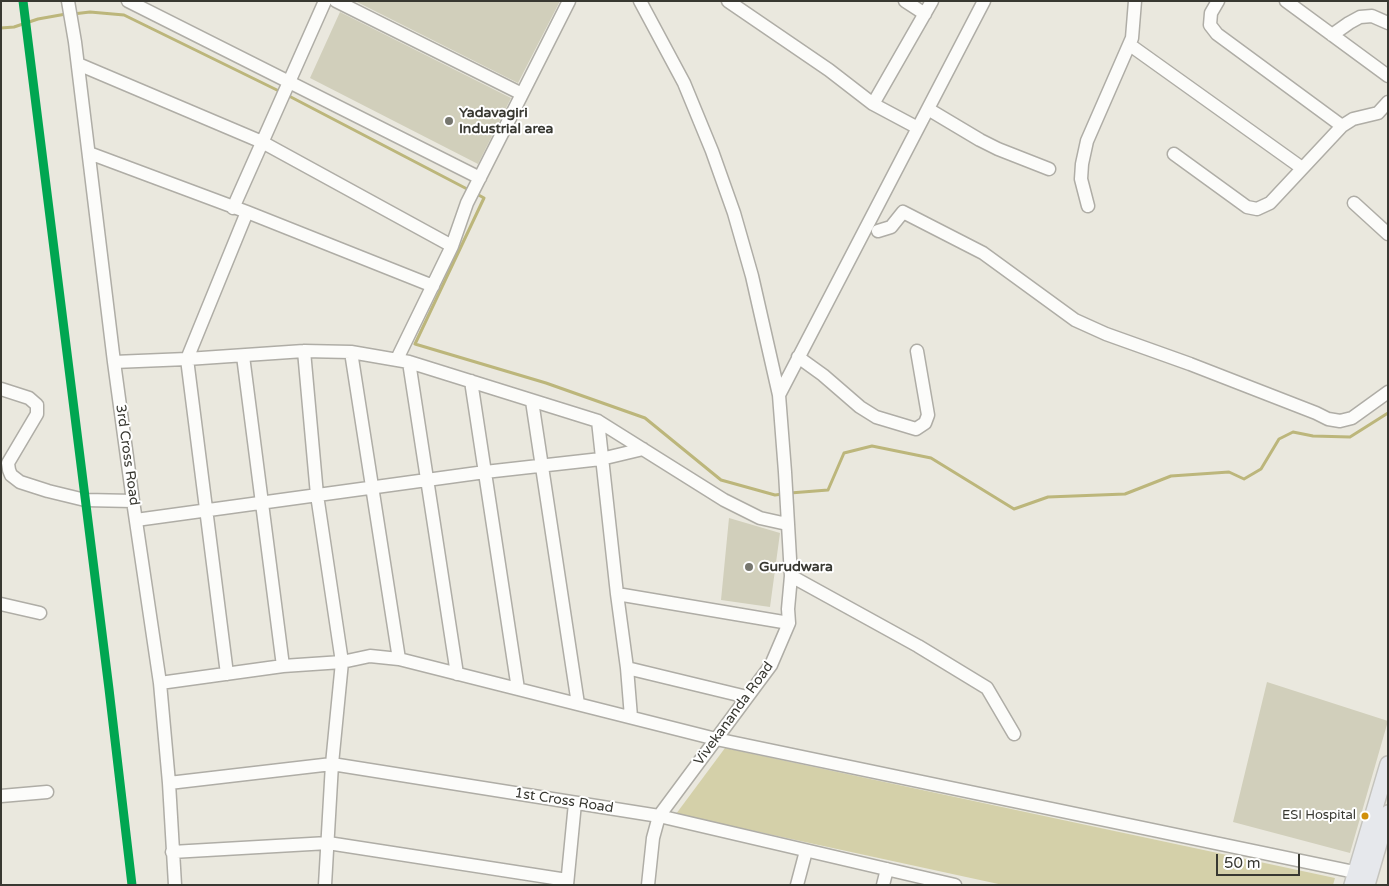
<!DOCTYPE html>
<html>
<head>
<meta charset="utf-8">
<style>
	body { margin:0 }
	#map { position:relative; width:1389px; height:886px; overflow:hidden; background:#eae8de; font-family:"Varela Round",sans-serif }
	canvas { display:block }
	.frame { position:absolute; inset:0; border:2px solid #383831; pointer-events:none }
	.scale { position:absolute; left:1216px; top:854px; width:84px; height:22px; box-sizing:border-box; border:2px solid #383831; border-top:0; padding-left:6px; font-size:15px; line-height:18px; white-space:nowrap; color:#383831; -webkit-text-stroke:4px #fff; paint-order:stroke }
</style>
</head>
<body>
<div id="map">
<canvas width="1389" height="886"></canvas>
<div class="frame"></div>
<div class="scale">50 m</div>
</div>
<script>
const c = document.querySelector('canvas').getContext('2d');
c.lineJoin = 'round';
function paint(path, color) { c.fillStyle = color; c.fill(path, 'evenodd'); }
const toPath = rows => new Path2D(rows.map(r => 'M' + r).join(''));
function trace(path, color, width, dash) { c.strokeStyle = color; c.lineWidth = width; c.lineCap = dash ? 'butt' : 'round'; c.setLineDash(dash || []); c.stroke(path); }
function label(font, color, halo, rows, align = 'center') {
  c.font = font + ' "Varela Round",sans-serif'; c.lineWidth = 4; c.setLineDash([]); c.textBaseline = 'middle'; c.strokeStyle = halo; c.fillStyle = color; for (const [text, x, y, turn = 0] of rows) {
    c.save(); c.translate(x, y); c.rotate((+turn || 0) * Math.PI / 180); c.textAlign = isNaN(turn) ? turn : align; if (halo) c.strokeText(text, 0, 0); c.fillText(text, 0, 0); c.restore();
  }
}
paint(toPath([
	[725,748,1335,878,1333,885,1003,885,676,814]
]), '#d4d0a9');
trace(toPath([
	[73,14,90,12,124,15,281,92],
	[1,28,14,27,38,19,66,14],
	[287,95,469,190],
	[475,193,484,198,415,344,546,383,645,418,721,480,775,495,783,494],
	[790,493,828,490,844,453,872,446,931,458,1014,509,1048,497,1125,494,1171,476,1229,472,1244,479,1261,469,1279,439,1293,432,1313,436,1350,437,1388,413]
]), '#bcb67b', 3);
paint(toPath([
	[355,1,560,1,518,83],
	[340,12,511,98,478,164,310,78],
	[729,518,780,533,770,607,721,600],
	[1267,682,1388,721,1350,853,1233,822]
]), '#d1cfbb');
const minor = toPath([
	[68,1,75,42,114,362,133,501,160,683,169,783,175,885],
	[128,1,480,178],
	[336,1,522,94],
	[640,1,684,83,712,151,734,213,752,276,779,395,785,472,791,576,788,609,789,623,771,665,659,816,653,838,648,885],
	[728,1,829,70,873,104,918,128],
	[905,1,925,14],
	[1218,1,1211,13,1210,25,1217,34,1342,126],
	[1286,1,1388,76],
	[1332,35,1349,23,1360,17,1372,16,1388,23],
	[1130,45,1302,168],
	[78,64,262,142,452,246],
	[873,104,932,1],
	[928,109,980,140,998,149,1049,169],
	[89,153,247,212,433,286],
	[1174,154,1247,207,1257,209,1270,203,1342,126,1353,119,1378,113,1388,102],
	[1354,203,1388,234],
	[1088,206,1081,179,1082,164,1087,141,1132,38,1135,1],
	[233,208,325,1],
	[878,231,891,227,903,212,983,253,1075,320,1106,334,1190,364,1316,413,1328,419,1340,421,1352,418,1388,392],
	[304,351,317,495,342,662,332,764,325,885],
	[351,352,399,659],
	[243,356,283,666],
	[798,357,823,375,860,407,876,417,916,429,925,423,928,415,917,351],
	[397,359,452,246,467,203,569,1],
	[114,362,187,359,304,351,351,352,409,362,598,421,724,500,760,518,787,524],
	[409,362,457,674],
	[471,381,518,689],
	[1,389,29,398,37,405,37,414,8,463,9,470,11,475,20,482,48,491,85,500,133,501],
	[779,395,984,1],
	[532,401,578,704],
	[598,421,617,594,627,668,631,717],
	[136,520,485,472,601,459,643,449],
	[791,576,918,646,987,688,1014,734],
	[617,594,789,623],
	[1,604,40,613],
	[627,668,747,697],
	[227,674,187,359,247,212],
	[160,683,283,666,342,662,370,656,399,659,716,739,1364,874],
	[169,783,332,764,659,816,955,885],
	[1,796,47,792],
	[172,852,328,843,567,880],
	[567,885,575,803],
	[797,885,806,851],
	[883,885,887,869]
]);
const major = toPath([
	[1352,885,1388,764],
	[1367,885,1388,813]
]);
trace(minor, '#afada6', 15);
trace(major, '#c5c4be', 18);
trace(minor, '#fcfcfa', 12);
trace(major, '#e6e8ec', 15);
trace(toPath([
	[23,1,109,689,132,885]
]), '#00a651', 9);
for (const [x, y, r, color] of [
	[449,121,5,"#76766e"],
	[749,567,5,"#76766e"],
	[1365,816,4.5,"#d1900a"]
]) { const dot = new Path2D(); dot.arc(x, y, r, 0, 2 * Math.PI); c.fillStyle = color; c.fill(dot); trace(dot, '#fff', 2); }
label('13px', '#383831', '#fff', [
	["ESI Hospital",1356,816]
], 'right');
label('bold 14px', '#383831', '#fff', [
	["Yadavagiri",459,113],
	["Industrial area",459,129],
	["Gurudwara",759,567]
], 'left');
label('14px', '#383831', '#fff', [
	["3rd Cross Road",127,455,82],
	["Vivekananda Road",734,714,-54],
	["1st Cross Road",564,801,9]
]);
</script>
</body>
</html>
